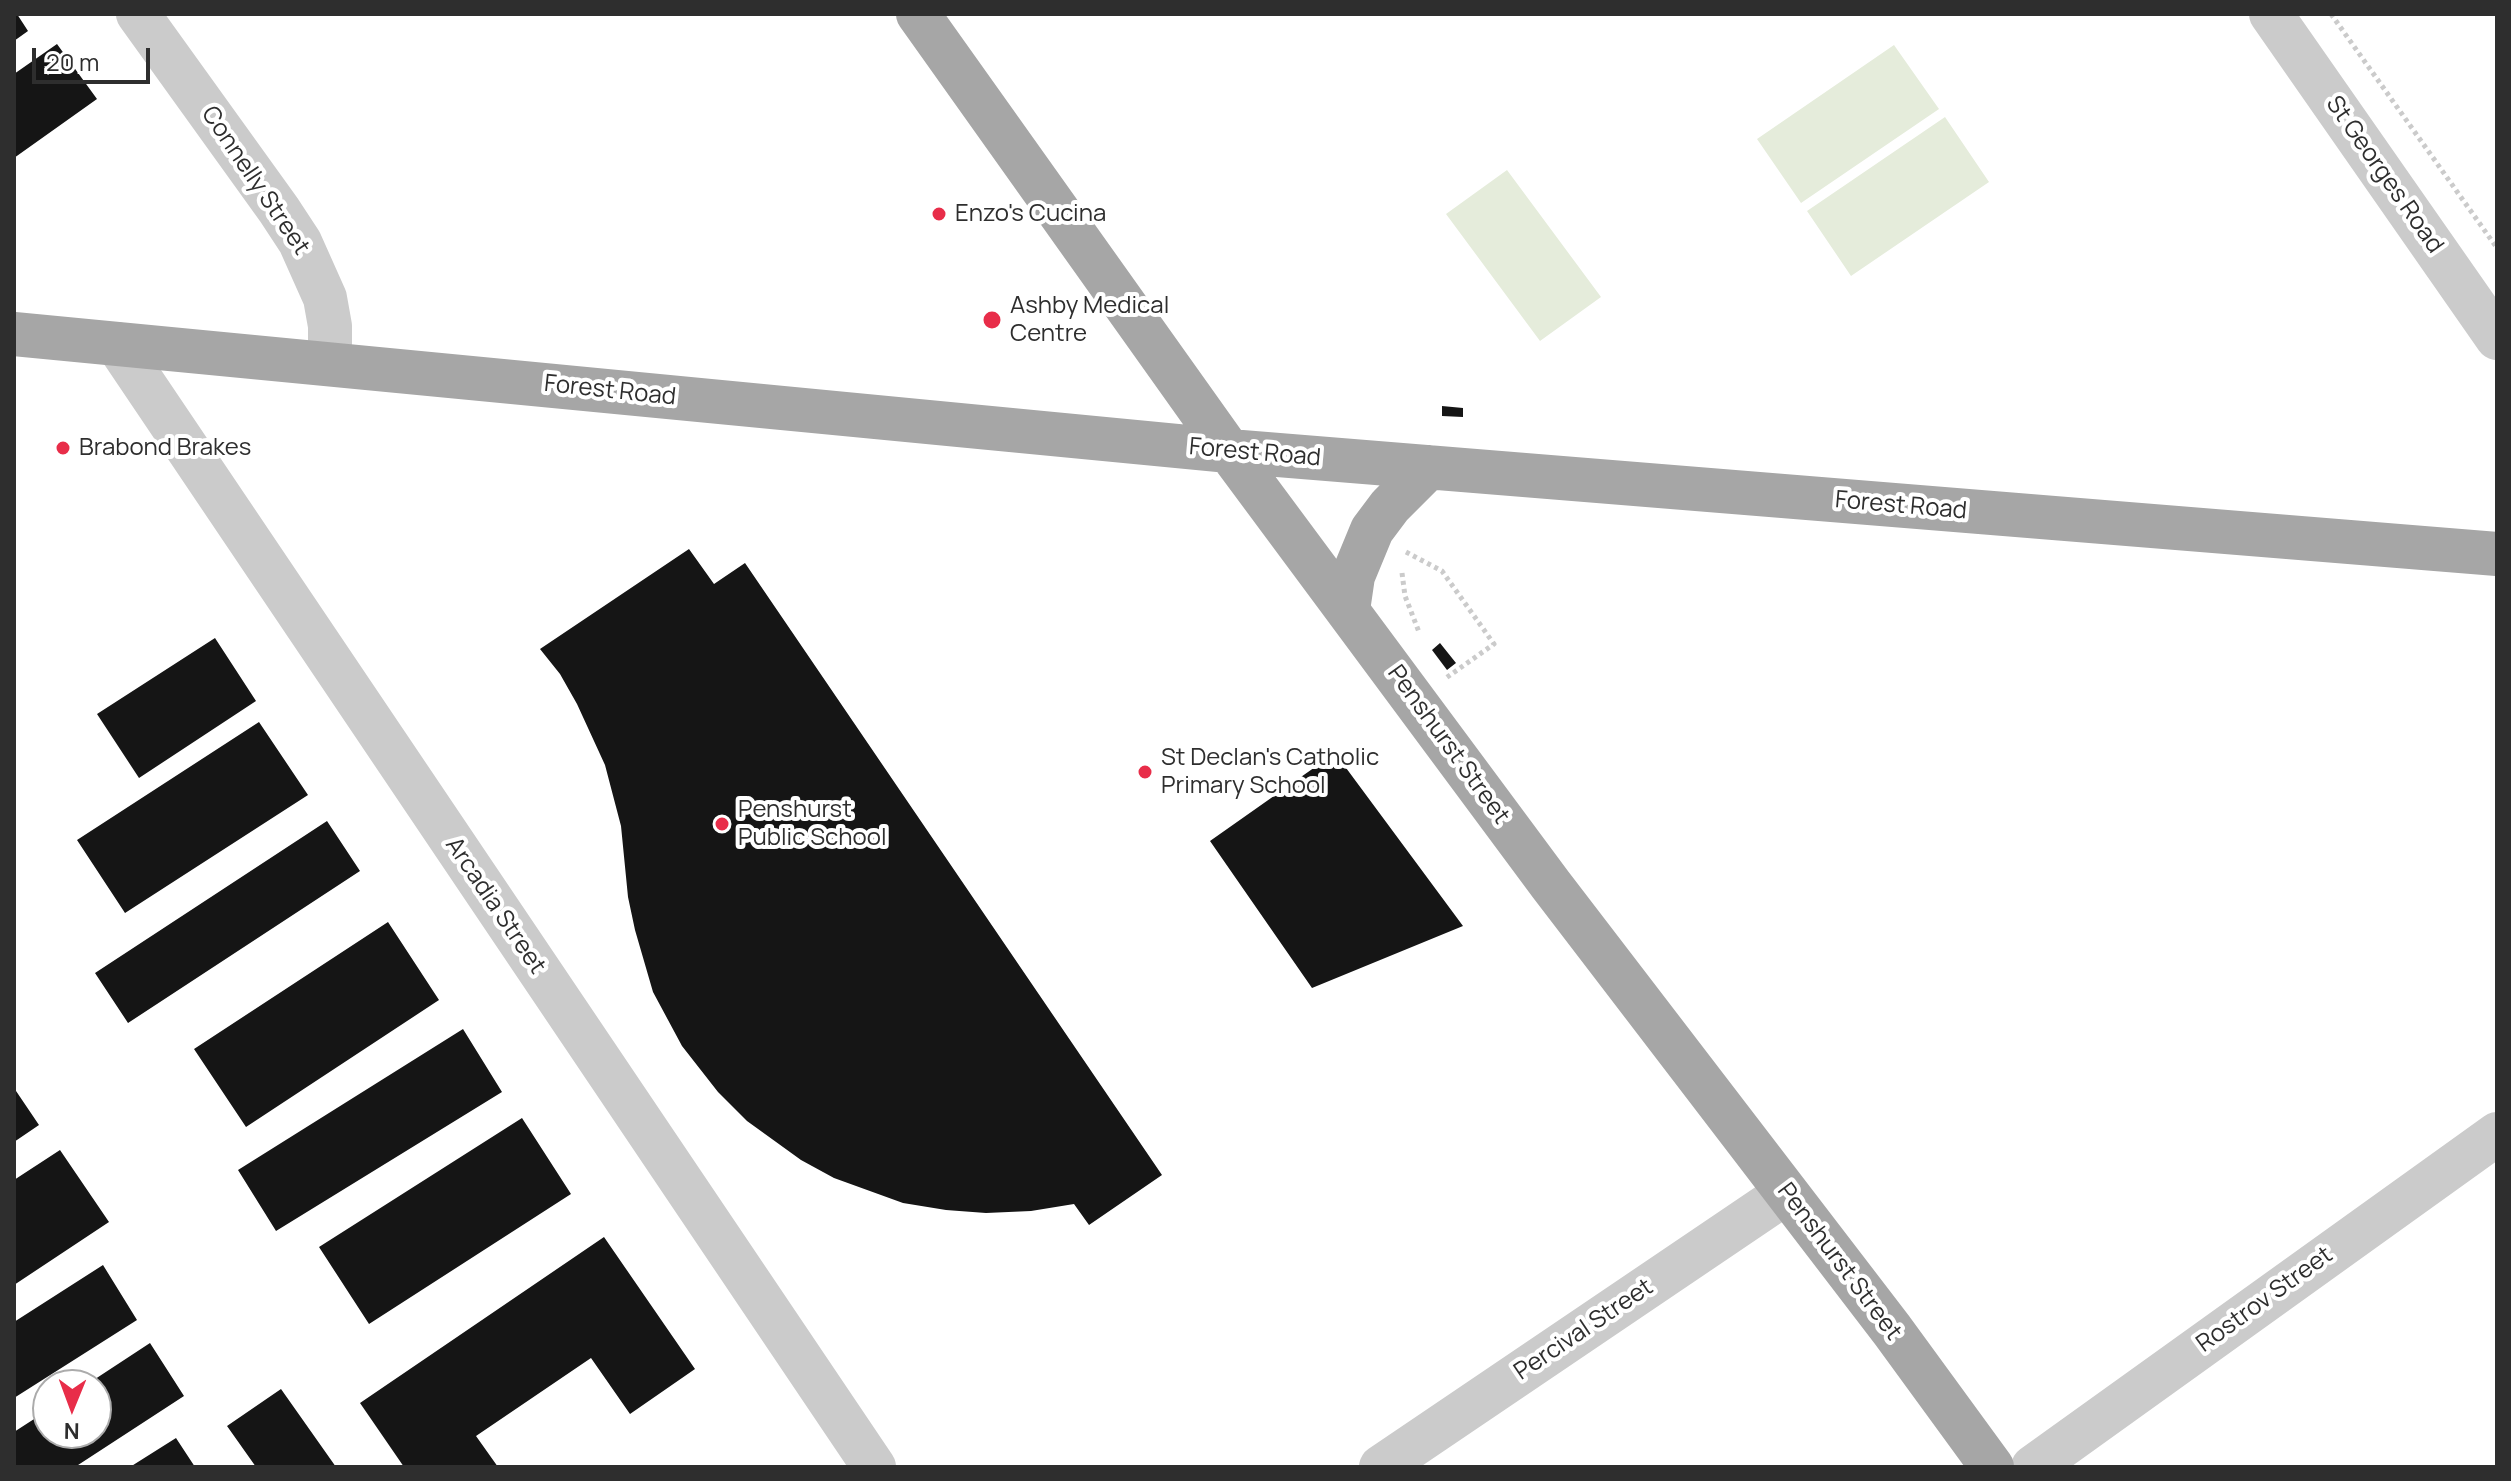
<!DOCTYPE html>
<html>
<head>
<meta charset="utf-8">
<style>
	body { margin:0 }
	#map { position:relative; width:2511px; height:1481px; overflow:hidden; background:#fff; font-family:Manrope,sans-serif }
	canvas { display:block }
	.frame { position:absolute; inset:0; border:16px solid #2e2e2e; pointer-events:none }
	.north { position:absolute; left:32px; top:1369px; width:80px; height:80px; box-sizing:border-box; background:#fff; border:2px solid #ababab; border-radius:50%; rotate:181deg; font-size:22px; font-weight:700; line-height:32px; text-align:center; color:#2e2e2e }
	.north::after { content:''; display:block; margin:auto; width:28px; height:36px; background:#e82d49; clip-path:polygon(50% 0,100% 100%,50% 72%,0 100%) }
	.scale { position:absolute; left:32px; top:48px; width:118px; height:36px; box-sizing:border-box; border:4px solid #2e2e2e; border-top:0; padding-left:10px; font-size:24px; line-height:28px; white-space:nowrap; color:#2e2e2e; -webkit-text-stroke:6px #fff; paint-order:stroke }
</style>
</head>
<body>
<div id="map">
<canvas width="2511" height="1481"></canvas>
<div class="frame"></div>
<div class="north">N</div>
<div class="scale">20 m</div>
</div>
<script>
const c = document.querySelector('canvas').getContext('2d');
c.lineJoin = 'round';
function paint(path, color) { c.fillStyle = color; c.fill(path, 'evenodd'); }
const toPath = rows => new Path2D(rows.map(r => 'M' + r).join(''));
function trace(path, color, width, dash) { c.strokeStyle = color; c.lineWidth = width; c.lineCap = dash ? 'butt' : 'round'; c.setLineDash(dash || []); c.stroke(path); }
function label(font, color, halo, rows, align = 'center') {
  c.font = font + ' Manrope,sans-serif'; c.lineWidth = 8; c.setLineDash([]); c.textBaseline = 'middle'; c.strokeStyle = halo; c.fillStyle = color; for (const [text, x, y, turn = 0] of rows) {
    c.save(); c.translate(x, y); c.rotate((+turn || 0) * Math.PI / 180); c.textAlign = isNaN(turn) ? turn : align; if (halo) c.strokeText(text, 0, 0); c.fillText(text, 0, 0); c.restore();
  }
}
paint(toPath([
	[1894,45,1939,109,1801,203,1757,139],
	[1945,117,1989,182,1851,276,1807,211],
	[1507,170,1601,297,1540,341,1446,214]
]), '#e5ecdb');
paint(toPath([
	[14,14,17,14,28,31,14,41],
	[57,44,97,99,14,158,14,74],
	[1442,406,1463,408,1463,417,1442,416],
	[689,549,714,584,745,563,1162,1175,1089,1225,1074,1204,1031,1211,986,1213,946,1210,903,1203,834,1178,801,1160,747,1121,718,1092,682,1046,653,992,635,930,628,897,621,826,605,765,577,704,560,674,540,649],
	[215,638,256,701,139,778,97,714],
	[1440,643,1456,663,1447,670,1432,650],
	[259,722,308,795,125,913,77,840],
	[1335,753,1463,926,1312,988,1210,841],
	[327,821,360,871,128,1023,95,973],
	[388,922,439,1000,246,1127,194,1049],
	[463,1029,502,1092,276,1231,238,1170],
	[14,1088,39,1125,14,1142],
	[522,1118,571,1194,369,1324,319,1247],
	[60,1150,109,1222,14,1285,14,1180],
	[604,1237,695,1369,630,1414,591,1358,476,1436,498,1467,404,1467,360,1403],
	[103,1265,137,1320,14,1398,14,1322],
	[150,1343,184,1396,75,1467,14,1467,14,1432,48,1410,48,1433,96,1433,96,1385,86,1385],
	[281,1389,336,1467,256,1467,227,1426],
	[176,1438,195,1467,130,1467]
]), '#151515');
trace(toPath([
	[2331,14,2497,248],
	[1406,552,1442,571,1494,644,1446,678],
	[1402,573,1405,596,1419,632]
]), '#cbcbcb', 5, [4, 4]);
trace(toPath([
	[138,14,279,210,300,242,325,298,330,326,330,364],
	[2271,14,2497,338],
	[117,344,874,1467],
	[1381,1467,1786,1193],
	[2033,1467,2497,1134]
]), '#cbcbcb', 44);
trace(toPath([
	[918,14,1229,451,1551,885,1892,1330,1992,1467],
	[14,334,1229,451,2497,554],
	[1348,610,1353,576,1372,530,1390,506,1429,467]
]), '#a6a6a6', 44);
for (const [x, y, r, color] of [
	[939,214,8,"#e82d49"],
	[992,320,10,"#e82d49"],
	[63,448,8,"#e82d49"],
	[1145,772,8,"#e82d49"],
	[722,824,8,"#e82d49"]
]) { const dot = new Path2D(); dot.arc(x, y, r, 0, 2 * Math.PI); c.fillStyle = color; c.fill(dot); trace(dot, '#fff', 3); }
label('24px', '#2e2e2e', '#fff', [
	["St Georges Road",2384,175,55],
	["Connelly Street",255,181,56],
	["Forest Road",610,391,6],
	["Forest Road",1255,453,5],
	["Forest Road",1901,506,5],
	["Penshurst Street",1448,745,54],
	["Arcadia Street",495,906,56],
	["Penshurst Street",1839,1262,53],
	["Rostrov Street",2265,1300,-36],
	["Percival Street",1584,1330,-34]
]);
label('24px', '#2e2e2e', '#fff', [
	["Enzo's Cucina",955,214],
	["Ashby Medical",1010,306],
	["Centre",1010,334],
	["Brabond Brakes",79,448],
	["St Declan's Catholic",1161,758],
	["Primary School",1161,786],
	["Penshurst",738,810],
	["Public School",738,838]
], 'left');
</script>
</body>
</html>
